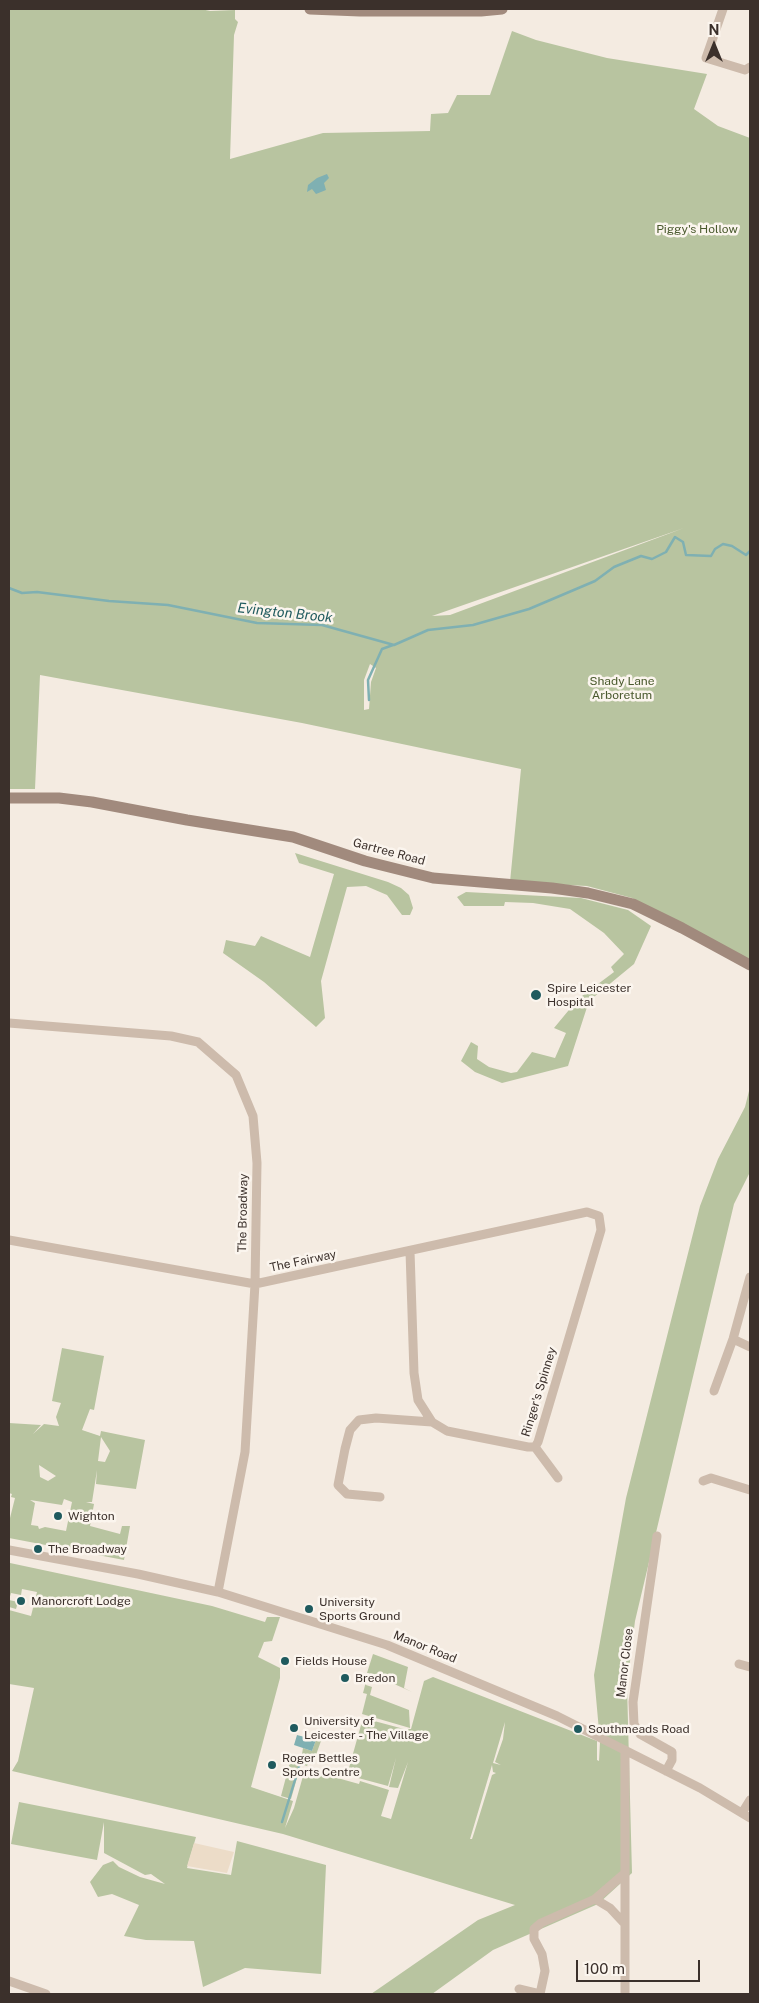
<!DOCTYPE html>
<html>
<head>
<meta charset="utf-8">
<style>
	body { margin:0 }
	#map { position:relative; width:759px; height:2003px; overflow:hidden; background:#f4ebe1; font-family:"Public Sans",sans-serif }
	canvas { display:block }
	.frame { position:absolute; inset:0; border:10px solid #3b302b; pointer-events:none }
	.north { position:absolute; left:689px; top:20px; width:50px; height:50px; -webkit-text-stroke:4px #fbf5ee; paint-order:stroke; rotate:0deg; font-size:14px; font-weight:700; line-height:20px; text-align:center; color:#3b302b }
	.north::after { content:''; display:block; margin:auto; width:18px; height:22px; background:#3b302b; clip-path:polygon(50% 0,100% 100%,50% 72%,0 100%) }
	.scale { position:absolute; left:576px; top:1960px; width:124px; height:22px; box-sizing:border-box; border:2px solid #3b302b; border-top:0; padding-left:6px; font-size:15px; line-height:18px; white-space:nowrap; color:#3b302b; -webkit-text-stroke:4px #fbf5ee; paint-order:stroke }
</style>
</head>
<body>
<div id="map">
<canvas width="759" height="2003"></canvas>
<div class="frame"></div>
<div class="north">N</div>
<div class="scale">100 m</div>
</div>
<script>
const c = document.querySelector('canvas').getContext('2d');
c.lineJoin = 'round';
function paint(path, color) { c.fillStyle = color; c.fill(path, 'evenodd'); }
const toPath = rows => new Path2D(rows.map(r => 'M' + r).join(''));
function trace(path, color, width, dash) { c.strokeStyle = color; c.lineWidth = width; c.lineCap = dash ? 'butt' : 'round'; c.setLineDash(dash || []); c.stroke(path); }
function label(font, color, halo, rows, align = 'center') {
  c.font = font + ' "Public Sans",sans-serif'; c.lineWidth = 5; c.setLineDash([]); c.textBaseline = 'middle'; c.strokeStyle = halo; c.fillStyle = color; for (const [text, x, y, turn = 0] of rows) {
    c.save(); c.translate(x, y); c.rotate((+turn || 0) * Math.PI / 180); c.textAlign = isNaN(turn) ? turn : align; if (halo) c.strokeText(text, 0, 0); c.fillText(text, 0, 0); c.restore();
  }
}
paint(toPath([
	[9,9,201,9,210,11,235,10,235,19,238,22,234,35,230,159,323,133,430,131,431,114,448,113,457,95,490,95,512,31,536,40,607,58,707,74,694,109,718,126,750,138,750,961,632,898,587,886,510,882,521,769,302,723,40,675,35,789,9,789],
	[684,528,450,615,432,616],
	[370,664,376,668,371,682,369,709,364,710,364,680],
	[295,853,388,882,401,888,409,895,413,908,410,915,402,915,387,895,366,886,347,887,321,981,325,1018,316,1027,264,982,223,953,226,940,255,946,261,936,310,957,334,874,299,863],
	[466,892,581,898,628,910,651,926,634,964,589,1001,568,1066,502,1083,475,1072,461,1061,471,1042,478,1046,477,1059,489,1067,511,1073,517,1072,532,1052,555,1058,566,1033,554,1028,578,999,614,972,611,967,624,954,604,933,570,909,533,903,505,902,504,906,464,906,457,897],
	[750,1087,750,1172,734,1204,635,1621,627,1685,632,1873,598,1904,493,1950,432,1994,371,1994,478,1920,515,1905,283,1834,12,1771,18,1761,34,1688,9,1684,9,1610,31,1616,37,1592,22,1589,21,1595,11,1593,9,1600,18,1602,16,1609,9,1607,9,1564,10,1563,212,1606,265,1622,267,1617,280,1617,272,1641,264,1642,258,1657,280,1668,280,1678,251,1787,293,1801,285,1828,294,1808,305,1769,359,1784,360,1781,389,1790,381,1816,391,1819,408,1762,398,1788,389,1787,396,1758,388,1786,347,1775,363,1718,404,1729,411,1729,424,1681,433,1677,597,1741,597,1760,599,1761,600,1742,594,1675,626,1498,700,1206,718,1159,745,1107],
	[505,1722,503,1739,495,1762,501,1765,493,1763],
	[492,1765,493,1772,496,1773,492,1775,474,1833,472,1839,470,1839],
	[62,1348,104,1356,94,1410,90,1409,82,1430,100,1436,101,1431,145,1440,136,1489,96,1484,97,1470,92,1502,86,1502,94,1504,90,1526,120,1534,122,1526,130,1526,124,1560,9,1538,9,1522,15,1498,11,1497,12,1494,9,1493,9,1423,41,1425,33,1434,44,1424,59,1426,56,1417,61,1403,52,1401],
	[101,1437,110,1451,105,1462,98,1461],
	[39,1465,56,1476,48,1481,40,1477],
	[64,1499,72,1502,66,1531,45,1527,39,1529,38,1526,31,1525,35,1503,30,1500,62,1505],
	[373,1654,408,1667,404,1688,412,1692,392,1683,390,1677,367,1673],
	[368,1674,366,1685,372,1687,370,1695,409,1710,410,1728,362,1714,367,1694,363,1693],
	[316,1740,321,1741,313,1763,309,1762,307,1766,301,1764,291,1799,281,1796,290,1762,301,1764,290,1761,292,1754,309,1760,309,1756,302,1754,303,1748,312,1751],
	[19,1802,196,1837,187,1868,231,1875,237,1841,326,1865,321,1974,245,1968,203,1987,194,1941,146,1940,124,1936,139,1905,112,1894,98,1897,90,1882,103,1865,113,1861,119,1867,140,1877,165,1884,151,1874,145,1875,104,1853,104,1822,97,1860,11,1844]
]), '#b8c4a0');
paint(toPath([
	[194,1843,234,1852,227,1873,187,1866]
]), '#ecdcc8');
paint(toPath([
	[327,174,329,178,324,183,326,190,316,194,312,189,307,192,308,185,317,178],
	[297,1735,316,1740,312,1751,294,1745]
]), '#7fb0b2');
trace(toPath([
	[9,588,22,593,37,592,109,601,168,605,257,623,322,625,394,645,428,630,473,625,529,609,595,581,614,567,641,556,652,559,666,552,675,537,683,542,686,555,711,556,715,549,723,544,732,546,746,555,750,551],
	[369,700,368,680,382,649,393,645],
	[282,1822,299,1767]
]), '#7fb0b2', 2.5);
trace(toPath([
	[723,9,706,58,745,70,750,67],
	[9,1023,171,1036,198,1042,236,1075,253,1116,257,1163,255,1284,245,1452,218,1592],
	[9,1240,255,1284,587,1212,599,1216,601,1230,538,1442,535,1447,528,1447,447,1431,432,1422,418,1400,414,1373,410,1251],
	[733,1339,750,1347],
	[714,1391,733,1339,750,1277],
	[535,1447,558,1478],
	[703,1481,711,1478,750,1490],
	[380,1497,347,1494,338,1485,345,1449,350,1430,359,1420,376,1418,432,1422],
	[657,1536,633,1702,634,1724,640,1734,672,1752,672,1760,666,1771],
	[9,1550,138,1574,218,1592,387,1645,557,1716,700,1788,750,1818],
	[739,1664,750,1667],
	[625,1750,625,1994],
	[742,1813,750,1800],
	[595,1899,610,1908,624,1923],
	[9,1981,46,1994],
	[519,1989,540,1994],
	[540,1994,545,1971,542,1954,534,1939,534,1929,541,1923,595,1899,624,1874]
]), '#cdbbac', 9);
trace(toPath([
	[310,9,360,11,481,11,502,9],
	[9,798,59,798,92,802,187,820,293,837,365,861,433,878,552,888,588,893,633,904,682,928,750,965]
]), '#a18a7d', 11);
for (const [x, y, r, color] of [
	[536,995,6,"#1f5a5e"],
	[58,1516,5,"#1f5a5e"],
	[38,1549,5,"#1f5a5e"],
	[21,1601,5,"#1f5a5e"],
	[309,1609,5,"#1f5a5e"],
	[285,1661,5,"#1f5a5e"],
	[345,1678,5,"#1f5a5e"],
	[294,1728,5,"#1f5a5e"],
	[578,1729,5,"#1f5a5e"],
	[272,1765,5,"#1f5a5e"]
]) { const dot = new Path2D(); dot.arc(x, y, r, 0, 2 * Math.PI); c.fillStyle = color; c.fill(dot); trace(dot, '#fbf5ee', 2); }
label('12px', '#4a5a2e', '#fbf5ee', [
	["Piggy's Hollow",697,229],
	["Shady Lane",622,681],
	["Arboretum",622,695]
]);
label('12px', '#3b302b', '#fbf5ee', [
	["Gartree Road",389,852,15],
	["The Broadway",243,1213,-89],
	["The Fairway",303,1261,-12],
	["Ringer's Spinney",539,1392,-73],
	["Manor Road",425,1647,22],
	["Manor Close",625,1663,-83]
]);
label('12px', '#3b302b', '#fbf5ee', [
	["Spire Leicester",547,988],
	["Hospital",547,1002],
	["Wighton",68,1516],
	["The Broadway",48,1549],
	["Manorcroft Lodge",31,1601],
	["University",319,1602],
	["Sports Ground",319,1616],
	["Fields House",295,1661],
	["Bredon",355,1678],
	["University of",304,1721],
	["Leicester - The Village",304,1735],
	["Southmeads Road",588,1729],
	["Roger Bettles",282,1758],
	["Sports Centre",282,1772]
], 'left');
label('italic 14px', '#1f5a5e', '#fbf5ee', [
	["Evington Brook",285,613,6]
]);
</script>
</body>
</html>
